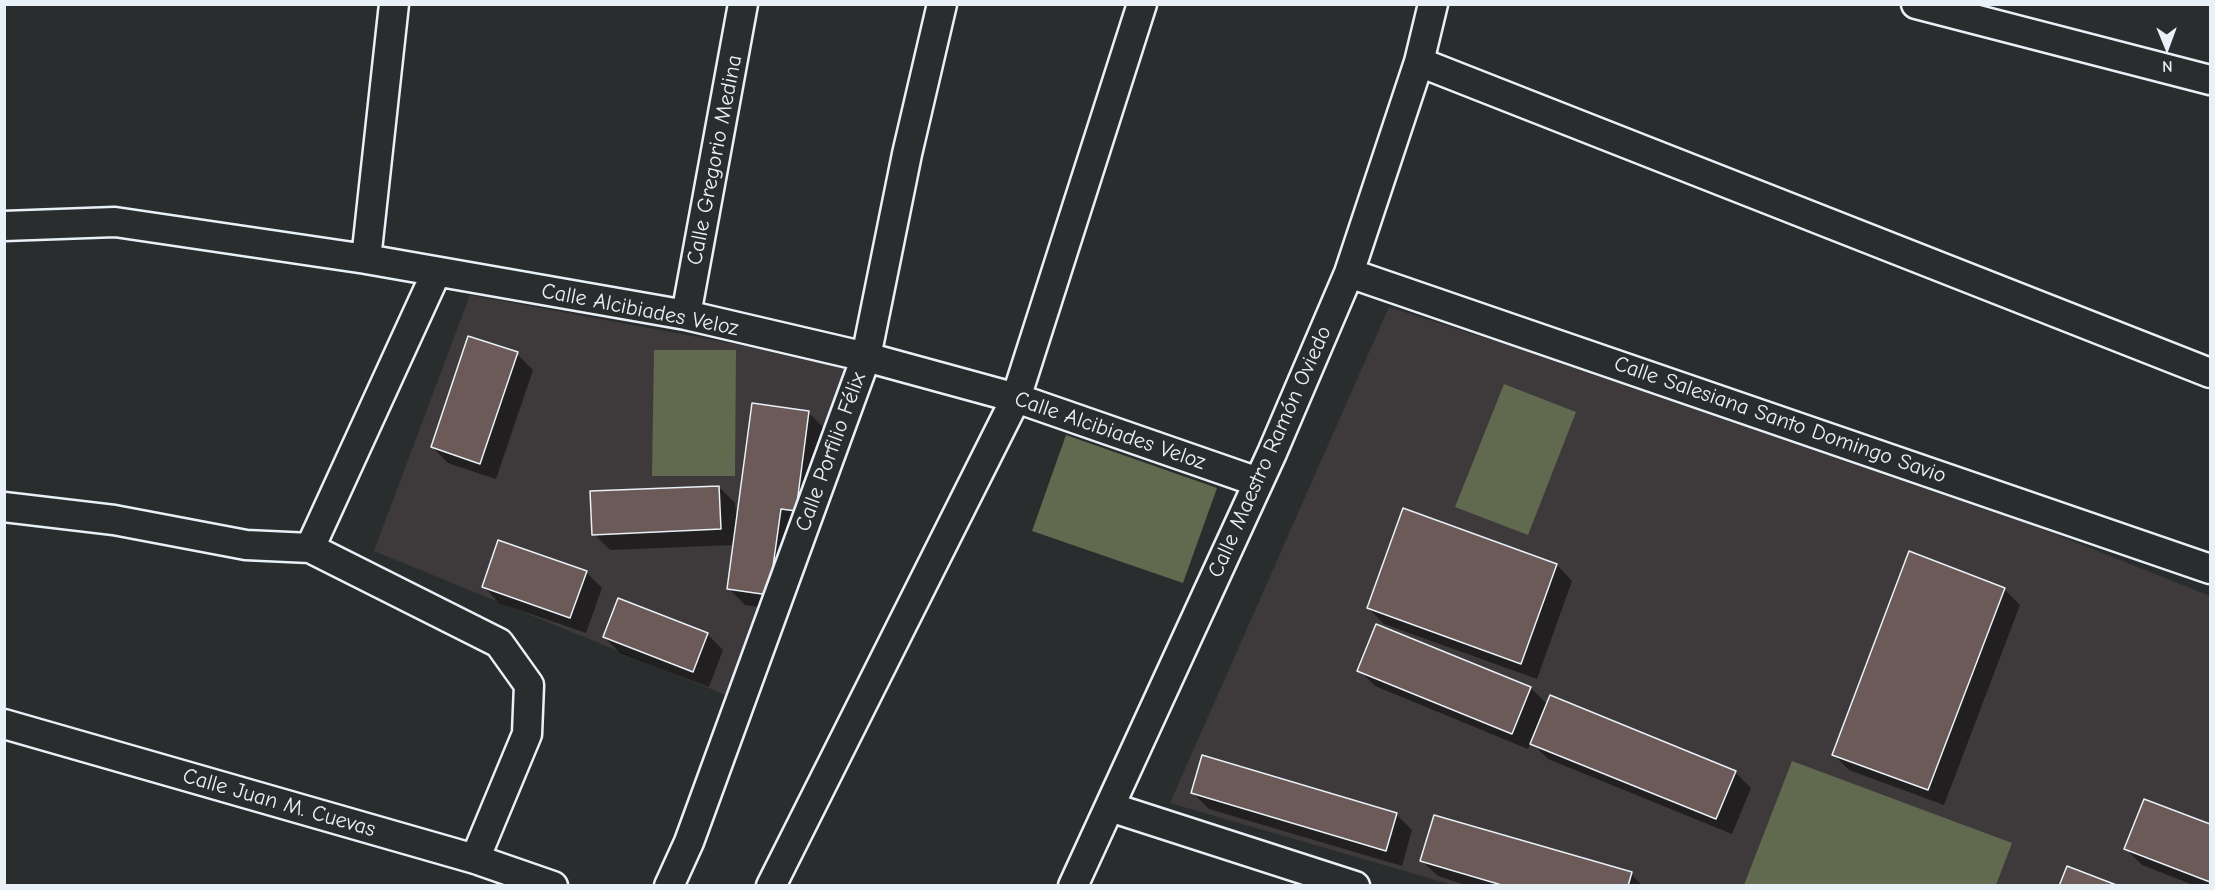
<!DOCTYPE html>
<html>
<head>
<meta charset="utf-8">
<style>
	body { margin:0 }
	#map { position:relative; width:2215px; height:890px; overflow:hidden; background:#2a2d2e; font-family:"Comic Neue",sans-serif }
	canvas { display:block }
	.frame { position:absolute; inset:0; border:6px solid #e8f1f8; pointer-events:none }
	.north { position:absolute; left:2137px; top:18px; width:60px; height:60px; -webkit-text-stroke:4px #2a2d2e; paint-order:stroke; rotate:179deg; font-size:16px; font-weight:700; line-height:24px; text-align:center; color:#e8f1f8 }
	.north::after { content:''; display:block; margin:auto; width:21px; height:27px; background:#e8f1f8; clip-path:polygon(50% 0,100% 100%,50% 72%,0 100%) }
</style>
</head>
<body>
<div id="map">
<canvas width="2215" height="890"></canvas>
<div class="frame"></div>
<div class="north">N</div>
</div>
<script>
const c = document.querySelector('canvas').getContext('2d');
c.lineJoin = 'round';
function paint(path, color) { c.fillStyle = color; c.fill(path, 'evenodd'); }
const toPath = rows => new Path2D(rows.map(r => 'M' + r).join(''));
function trace(path, color, width, dash) { c.strokeStyle = color; c.lineWidth = width; c.lineCap = dash ? 'butt' : 'round'; c.setLineDash(dash || []); c.stroke(path); }
function label(font, color, halo, rows, align = 'center') {
  c.font = font + ' "Comic Neue",sans-serif'; c.lineWidth = 4.5; c.setLineDash([]); c.textBaseline = 'middle'; c.strokeStyle = halo; c.fillStyle = color; for (const [text, x, y, turn = 0] of rows) {
    c.save(); c.translate(x, y); c.rotate((+turn || 0) * Math.PI / 180); c.textAlign = isNaN(turn) ? turn : align; if (halo) c.strokeText(text, 0, 0); c.fillText(text, 0, 0); c.restore();
  }
}
paint(toPath([
	[470,295,854,366,743,702,374,551],
	[1389,307,1880,464,2210,596,2210,885,1453,885,1170,803]
]), '#3e3a3b');
paint(toPath([
	[654,350,736,350,735,476,652,476],
	[1504,384,1576,412,1528,535,1455,507],
	[1066,435,1217,488,1183,583,1032,531],
	[1792,761,2012,843,1996,885,1744,885]
]), '#61694f');
paint(toPath([
	[517,354,533,370,496,479,448,463,432,447],
	[808,412,824,428,811,526,785,610,745,605,729,589,734,545,610,550,594,534,719,487,735,503,737,522],
	[1557,565,1572,581,1537,679,1384,624,1368,608],
	[586,572,602,588,586,633,499,603,484,587],
	[2004,589,2020,605,1944,805,1849,770,1833,754],
	[1377,626,1531,688,1548,705,1735,772,1751,788,1732,834,1548,759,1531,742,1528,749,1375,686,1359,670],
	[707,634,723,650,709,687,620,653,604,637],
	[1193,793,1396,814,1412,830,1402,866,1209,809],
	[2145,801,2210,825,2210,886,2196,886,2142,865,2126,849],
	[1422,861,1631,874,1643,886,1469,886,1438,876]
]), '#0007');
const building = toPath([
	[468,336,518,352,480,464,431,447,468,336],
	[752,403,809,411,796,511,781,509,769,595,727,589,752,403],
	[719,486,721,529,592,535,590,491,719,486],
	[1403,508,1557,564,1521,664,1367,608,1403,508],
	[498,540,587,571,570,618,482,587,498,540],
	[1909,551,2005,588,1928,790,1832,755,1909,551],
	[618,598,708,633,693,672,603,637,618,598],
	[1376,624,1531,687,1512,734,1357,671,1376,624],
	[1550,695,1736,771,1716,819,1530,744,1550,695],
	[1202,755,1397,813,1386,851,1191,793,1202,755],
	[2144,799,2210,824,2210,882,2124,849,2144,799],
	[1434,815,1632,872,1628,886,1505,886,1420,861,1434,815],
	[2067,866,2119,886,2059,886,2067,866]
]);
paint(building, '#6c5a58');
trace(building, '#e8f1f8', 1.5);
const street = toPath([
	[1916,4,2210,80],
	[1419,62,2210,373],
	[4,226,115,222,366,259,686,315,866,357,1016,398,1258,482],
	[366,259,394,4],
	[1349,273,2210,569],
	[686,315,743,4],
	[4,507,114,520,246,545,310,548,499,643,529,685,527,734,475,859],
	[310,548,436,273],
	[4,724,475,859,553,886],
	[1110,807,1355,886],
	[669,886,689,842,866,357,907,154,942,4],
	[771,886,1016,398,1142,4],
	[1073,886,1272,453,1349,273,1419,62,1433,4]
]);
trace(street, '#e8f1f8', 33);
trace(street, '#2a2d2e', 28);
label('22px', '#e8f1f8', '#2a2d2e', [
	["Calle Gregorio Medina",715,160,-79],
	["Calle Alcibiades Veloz",640,310,11],
	["Calle Salesiana Santo Domingo Savio",1780,420,19],
	["Calle Alcibiades Veloz",1110,431,19],
	["Calle Porfilio Félix",831,452,-70],
	["Calle Maestro Ramón Oviedo",1270,452,-66],
	["Calle Juan M. Cuevas",279,803,16]
]);
</script>
</body>
</html>
